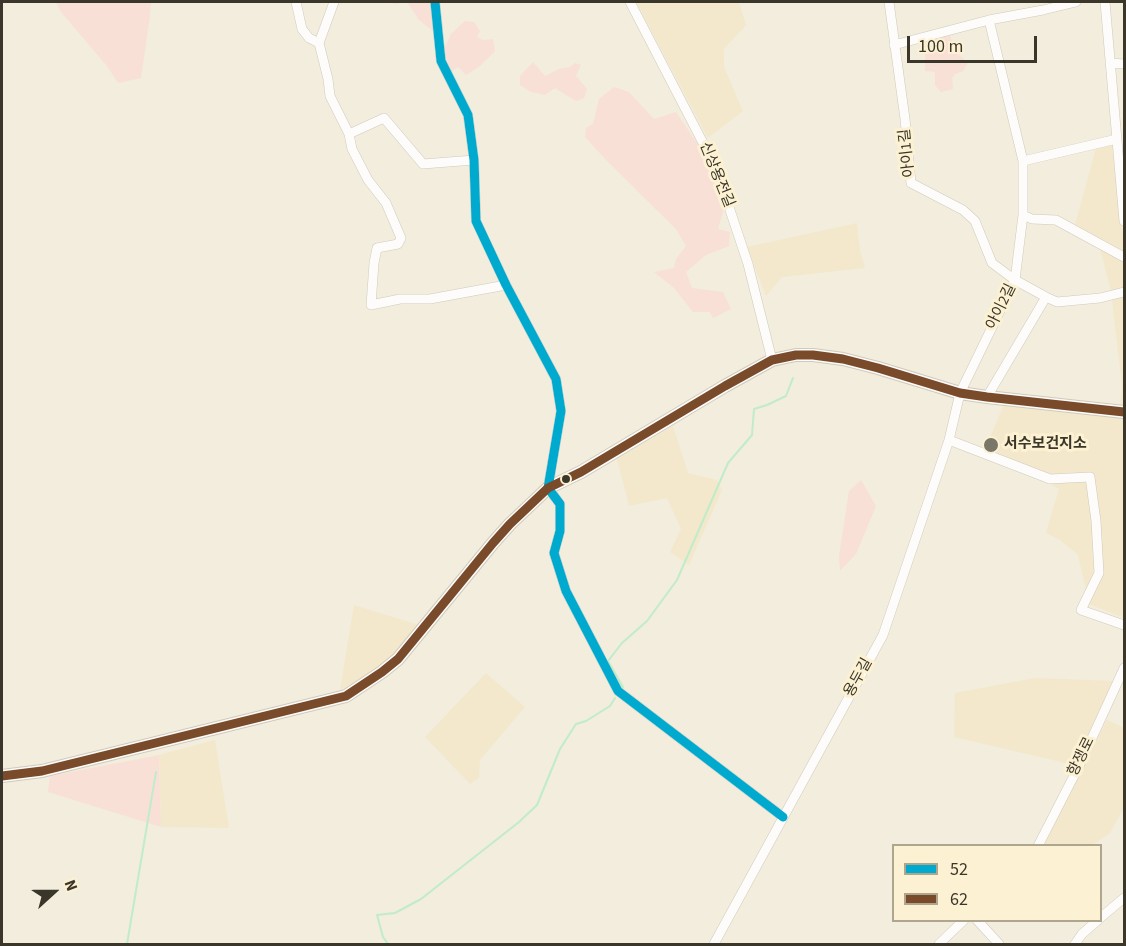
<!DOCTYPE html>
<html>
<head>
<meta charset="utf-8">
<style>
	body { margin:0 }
	#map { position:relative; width:1126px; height:946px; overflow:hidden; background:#f2eddc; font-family:"Source Sans 3",sans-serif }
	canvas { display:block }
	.frame { position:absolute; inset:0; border:3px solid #3a362a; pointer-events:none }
	.legend { position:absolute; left:892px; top:844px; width:210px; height:78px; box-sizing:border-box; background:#fcf1d2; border:2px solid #aea68f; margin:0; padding:8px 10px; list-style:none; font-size:18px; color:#3a362a }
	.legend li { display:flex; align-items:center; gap:12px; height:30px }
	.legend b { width:30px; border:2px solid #aea68f }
	.north { position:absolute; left:24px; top:862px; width:60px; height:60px; -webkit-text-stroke:4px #fcf1d2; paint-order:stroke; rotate:69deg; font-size:16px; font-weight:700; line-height:24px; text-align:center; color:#3a362a }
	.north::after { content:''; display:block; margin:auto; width:21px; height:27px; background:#3a362a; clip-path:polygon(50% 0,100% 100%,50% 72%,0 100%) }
	.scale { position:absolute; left:907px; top:36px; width:130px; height:27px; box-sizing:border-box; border:3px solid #3a362a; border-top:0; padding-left:8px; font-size:18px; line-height:21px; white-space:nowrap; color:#3a362a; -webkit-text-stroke:4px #fcf1d2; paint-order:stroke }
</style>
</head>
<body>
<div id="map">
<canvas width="1126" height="946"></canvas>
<div class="frame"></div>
<ul class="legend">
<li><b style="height:8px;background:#00a9ce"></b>52</li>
<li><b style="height:8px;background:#7a4b2a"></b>62</li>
</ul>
<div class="north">N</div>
<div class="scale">100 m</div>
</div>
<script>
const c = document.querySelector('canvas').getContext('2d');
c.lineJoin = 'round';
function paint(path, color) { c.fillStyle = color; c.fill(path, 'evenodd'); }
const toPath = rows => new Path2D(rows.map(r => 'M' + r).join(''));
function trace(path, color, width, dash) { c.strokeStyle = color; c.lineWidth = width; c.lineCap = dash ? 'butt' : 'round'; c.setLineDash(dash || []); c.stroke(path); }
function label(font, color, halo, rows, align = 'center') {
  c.font = font + ' "Source Sans 3","Noto Sans KR",sans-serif'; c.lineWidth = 6; c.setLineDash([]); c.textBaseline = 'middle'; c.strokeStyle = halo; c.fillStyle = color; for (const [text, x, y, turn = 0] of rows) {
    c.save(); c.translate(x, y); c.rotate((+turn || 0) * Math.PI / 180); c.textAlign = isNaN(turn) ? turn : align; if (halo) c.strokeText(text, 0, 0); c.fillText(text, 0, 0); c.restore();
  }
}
paint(toPath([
	[636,2,739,2,746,25,724,49,724,67,743,111,708,138],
	[1112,145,1124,245,1124,405,1120,405,1122,387,1111,291,1097,237,1075,225,1096,148],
	[857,223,860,251,865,268,782,277,766,296,747,247],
	[1004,404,1124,417,1124,618,1089,604,1078,555,1060,540,1046,533,1059,489,985,449],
	[673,426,688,473,717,480,722,490,689,565,670,552,681,529,667,498,629,506,617,459],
	[354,605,419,625,400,649,382,667,362,680,340,690],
	[486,673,525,707,480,760,479,778,470,784,425,737],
	[1035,678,1114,681,1074,765,954,737,955,693],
	[1107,720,1124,728,1124,808,1110,833,1092,845,1048,846,1044,844],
	[215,740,229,828,161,827,159,755]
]), '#f3e8cc');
paint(toPath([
	[56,2,151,2,150,16,141,78,118,83,107,66,61,12],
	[393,2,440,2,444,40,419,20,407,2,394,4],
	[465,21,474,22,480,31,477,37,483,40,493,39,495,51,480,66,466,75,458,67,451,72,444,62,444,49,451,34],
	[950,35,953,46,950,51,959,55,968,63,963,71,955,74,952,78,953,89,941,92,935,85,935,72,925,71,925,53,923,41],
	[533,62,545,76,559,69,570,67,575,63,581,65,576,76,587,89,584,98,576,101,555,88,545,95,531,92,520,85,520,76],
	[614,87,629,92,654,119,676,112,701,149,721,163,729,192,718,229,730,232,729,246,706,255,686,272,692,288,723,292,731,309,713,318,710,312,693,312,674,288,654,272,674,268,676,259,686,246,676,229,606,160,585,137,586,128,593,124,599,99],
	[861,480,876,506,856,554,840,571,839,556,849,491],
	[159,755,161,827,48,792,50,776]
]), '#f8e0d7');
trace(toPath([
	[623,687,608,661,622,643,647,621,677,580,728,463,752,435,754,409,767,405,786,396,793,378],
	[127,944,156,772],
	[388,944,383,937,377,915,395,913,421,899,519,822,537,805,560,749,576,724,586,721,610,706,615,698]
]), '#c0ecc9', 2);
const minor = toPath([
	[296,2,302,29,309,38,319,43],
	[334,2,319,43,328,79,330,96,349,134,384,118,423,164,474,160],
	[435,2,441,61,468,115,474,160,476,221,506,285,556,379,561,411,548,488,560,504,560,531,554,553,566,591,618,691,783,817],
	[630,2,716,168,748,264,772,360],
	[889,2,905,119,911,183,963,210,975,221,992,263,1015,280,1046,297,1057,302,1100,298,1124,292],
	[1105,2,1124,221],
	[989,20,1023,161],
	[894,45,989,20,1043,10,1076,2],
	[1110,63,1124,64],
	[349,134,352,149,368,180,386,203,401,238,398,244,377,248,374,263,371,305,400,299,430,299,506,285],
	[1023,215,1032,219,1056,220,1124,257],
	[987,397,1046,297],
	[949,440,1050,479,1090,477,1096,521,1099,573,1081,610,1124,625],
	[1038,846,1081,762,1124,668],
	[1100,918,1124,898],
	[977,920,999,944],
	[714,944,883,635,949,440,960,393,1015,280,1023,215,1023,161,1117,139],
	[939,944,964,920],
	[1075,944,1082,934,1098,920]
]);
const major = toPath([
	[2,776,42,771,346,696,382,672,398,659,493,543,510,524,548,488,581,472,725,386,772,360,796,355,813,355,843,359,878,368,960,393,987,397,1124,412]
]);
trace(minor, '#cfcabd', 10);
trace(major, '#cfcabd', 14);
trace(minor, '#fdfcfa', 9);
trace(major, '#fdfcfa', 12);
trace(toPath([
	[435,2,441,61,468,115,474,160,476,221,506,285,556,379,561,411,548,488,560,504,560,531,554,553,566,591,618,691,783,817]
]), '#00a9ce', 9);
trace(toPath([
	[2,776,42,771,346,696,382,672,398,659,493,543,510,524,548,488,581,472,725,386,772,360,796,355,813,355,843,359,878,368,960,393,987,397,1124,412]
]), '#7a4b2a', 9);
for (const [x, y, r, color] of [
	[991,445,8,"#7a7668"],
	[566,479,5,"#3a362a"]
]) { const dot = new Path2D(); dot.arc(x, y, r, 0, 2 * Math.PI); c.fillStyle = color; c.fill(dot); trace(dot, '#fcf1d2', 2); }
label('15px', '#3a362a', '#fcf1d2', [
	["아이1길",908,153,-96],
	["신상용전길",716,175,68],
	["아이2길",1002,307,-64],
	["용두길",859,678,-61],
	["항쟁로",1082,757,-64]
]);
label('bold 15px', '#3a362a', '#fcf1d2', [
	["서수보건지소",1004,445]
], 'left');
</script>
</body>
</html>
